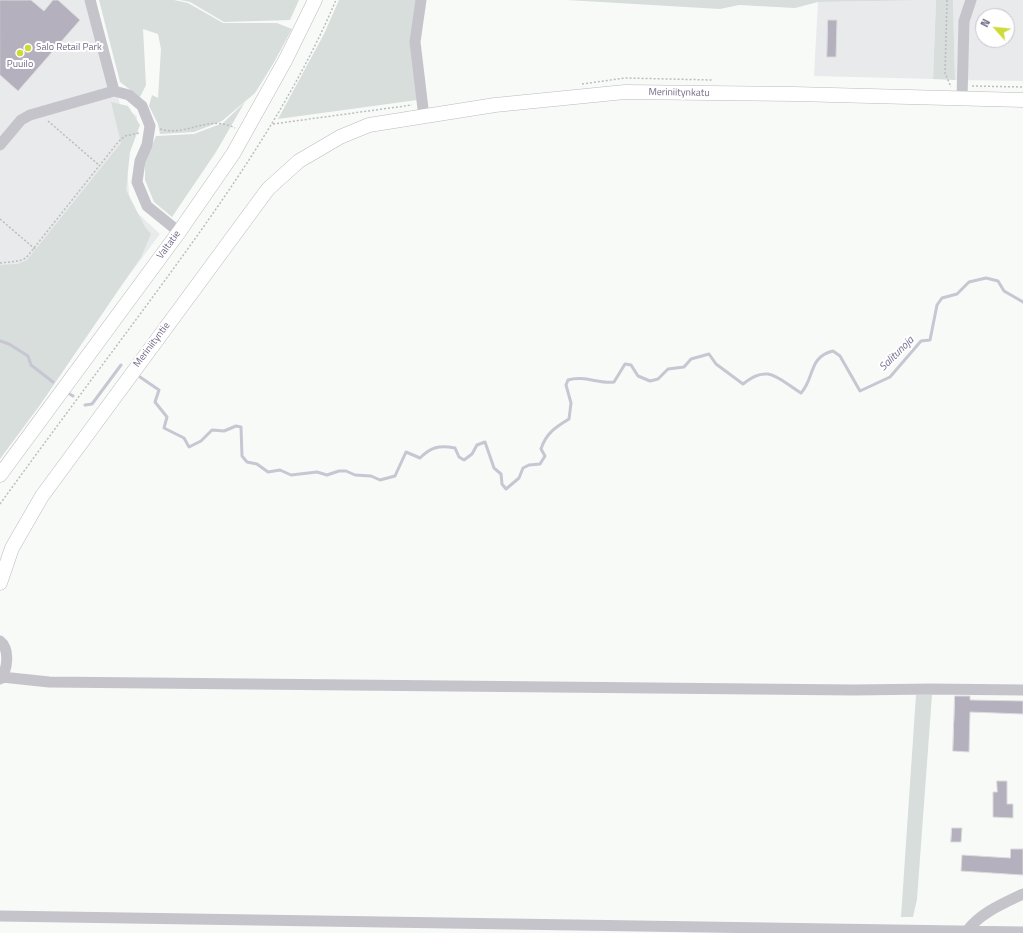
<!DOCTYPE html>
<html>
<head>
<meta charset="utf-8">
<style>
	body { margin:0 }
	#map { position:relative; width:1023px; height:933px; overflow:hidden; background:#f8faf8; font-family:"Titillium Web",sans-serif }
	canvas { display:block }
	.north { position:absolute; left:975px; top:8px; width:40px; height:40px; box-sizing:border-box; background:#fff; border:1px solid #c7c3cf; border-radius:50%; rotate:297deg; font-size:11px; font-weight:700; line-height:16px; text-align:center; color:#736a87 }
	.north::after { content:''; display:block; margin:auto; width:14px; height:18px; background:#cddb36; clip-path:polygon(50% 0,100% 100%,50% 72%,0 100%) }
</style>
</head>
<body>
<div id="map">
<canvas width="1023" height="933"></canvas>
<div class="north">N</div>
</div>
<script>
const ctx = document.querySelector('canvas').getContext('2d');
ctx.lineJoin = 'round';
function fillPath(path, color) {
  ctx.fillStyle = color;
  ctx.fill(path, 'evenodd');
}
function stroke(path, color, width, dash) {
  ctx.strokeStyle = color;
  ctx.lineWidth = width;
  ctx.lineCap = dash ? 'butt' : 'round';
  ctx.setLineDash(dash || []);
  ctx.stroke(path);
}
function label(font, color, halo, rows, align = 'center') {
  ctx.font = font + ' "Titillium Web",sans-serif';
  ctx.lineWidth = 4;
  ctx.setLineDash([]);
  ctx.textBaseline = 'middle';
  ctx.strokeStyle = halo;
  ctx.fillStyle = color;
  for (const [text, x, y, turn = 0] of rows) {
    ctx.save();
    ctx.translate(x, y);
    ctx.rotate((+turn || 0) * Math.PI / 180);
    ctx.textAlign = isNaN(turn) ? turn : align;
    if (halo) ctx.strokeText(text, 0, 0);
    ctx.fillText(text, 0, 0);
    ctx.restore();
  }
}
fillPath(new Path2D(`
	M 0,0 L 96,0 L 120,105 L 137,116 L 136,134 L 126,155 L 130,206 L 160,234 L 0,447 Z
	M 936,0 L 933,79 L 814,76 L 818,2 Z
	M 953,0 L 1023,0 L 1023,81 L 955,80 ZM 983,16 L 1007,16 L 1007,40 L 983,40 Z`), '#e9eaeb');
fillPath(new Path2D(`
	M 99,0 L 174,0 L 188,3 L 223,23 L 277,23 L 292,29 L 273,64 L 255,93 L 222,121 L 194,132 L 160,134 L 158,124 L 149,106 L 152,95 L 158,98 L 161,49 L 158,34 L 143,29 L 146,85 L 140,97 L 120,82 Z
	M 180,0 L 299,0 L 290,20 L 224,22 L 190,2 Z
	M 339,0 L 417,0 L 417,100 L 278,119 L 324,34 Z
	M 567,0 L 953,0 L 955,80 L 933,79 L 936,0 L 818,2 L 795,8 L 739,5 L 720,9 Z
	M 111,102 L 128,106 L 140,125 L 130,152 L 126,190 L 145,227 L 151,234 L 141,257 L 40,405 L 0,459 L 0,265 L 18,264 L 27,260 L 121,143 Z
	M 245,102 L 216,152 L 172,217 L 154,202 L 145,180 L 145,162 L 156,136 L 194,134 L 223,123 Z
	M 916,695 L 932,695 L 917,899 L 913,917 L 901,917 Z`), '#d7dedb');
stroke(new Path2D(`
	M 0,341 L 9,344 L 28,356 L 31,365 L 53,382
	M 140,377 L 159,390 L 155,402 L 167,417 L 164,428 L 184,438 L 189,447 L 201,441 L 212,430 L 224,431 L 236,426 L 241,427 L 242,456 L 247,462 L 257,464 L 268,472 L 280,470 L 291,475 L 317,472 L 327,475 L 339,471 L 346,471 L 355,475 L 371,476 L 380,480 L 395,476 L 406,452 L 420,458 C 431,447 439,445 455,448 L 459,457 L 464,460 L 472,454 L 477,445 L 485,442 L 494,468 L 501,474 L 502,484 L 506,489 L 519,478 L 523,468 L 529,465 L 540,464 L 545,456 L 541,449 C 546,433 556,427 569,419 L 571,403 L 566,385 L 568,380 C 584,375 599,384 614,382 L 625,364 L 631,365 L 638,376 L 650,381 L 658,379 L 668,369 L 684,367 L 691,359 L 709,354 L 716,364 L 743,384 C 768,363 778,379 801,393 C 815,378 808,357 833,351 L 840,356 L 860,391 L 890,377 L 921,341 L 930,340 L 937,305 L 942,298 L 957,294 L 969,282 L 986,278 L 998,281 L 1004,291 L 1023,302
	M 68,393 L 73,396
	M 85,405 L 92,404 L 121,365`), '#c7c6d2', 3);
const building = new Path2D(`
	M 0,0 L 31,0 L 44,11 L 53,0 L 58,0 L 80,20 L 18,91 L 0,75 Z
	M 828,20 L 837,20 L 836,57 L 827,57 Z
	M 955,696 L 970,696 L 970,700 L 1023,701 L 1023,714 L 970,712 L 969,752 L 953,751 Z
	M 997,781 L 1007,781 L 1007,804 L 1013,804 L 1013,818 L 993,817 L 993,792 L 997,792 Z
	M 952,828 L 962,828 L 961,842 L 951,842 Z
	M 1011,849 L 1023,849 L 1023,875 L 961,871 L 962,855 L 1010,858 Z`);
fillPath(building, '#b4b0bd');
stroke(building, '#dadbda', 1);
const major = new Path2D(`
	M 0,475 L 179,232 L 233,154 L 286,59 L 315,0
	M 0,583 L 12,548 L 42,496 L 268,189 L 299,161 L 340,137 L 369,125 L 495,105 L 625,92 L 794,94 L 1023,100`);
stroke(major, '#bcb9c1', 15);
stroke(new Path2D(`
	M 947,0 L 945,73 L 951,87
	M 582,84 L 625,78 L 712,80
	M 972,86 L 1023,87
	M 48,121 L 100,166
	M 273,124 L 412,105
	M 160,129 C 187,137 208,114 235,128
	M 0,219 L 35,249
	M 0,263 L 19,261 L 26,258 L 119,141 L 125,136 L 139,133
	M 0,504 C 50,435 101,367 152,298 C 221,204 290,108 336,0`), '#bdbcc1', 1.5, [2, 2]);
stroke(new Path2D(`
	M 90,0 L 114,91
	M 421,0 L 415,42 L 424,117
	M 962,98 L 964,21 L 971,0
	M 0,145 L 21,120 L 30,115 L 114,91 L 129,95 L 142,106 L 150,126 L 147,145 L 140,161 L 137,182 L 147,206 L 179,232
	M 0,641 C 10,649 8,670 0,679
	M 2,677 L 49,682 L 854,690 L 931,689 L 1023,690
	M 0,916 L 1023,932
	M 967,931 C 980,913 1004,903 1023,894`), '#c6c4cb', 11);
stroke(major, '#fff', 14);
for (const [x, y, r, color] of [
	[28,48,4,"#cddb36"],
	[20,53,4,"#cddb36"]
]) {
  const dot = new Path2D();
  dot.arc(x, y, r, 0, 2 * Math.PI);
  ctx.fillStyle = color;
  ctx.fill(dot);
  stroke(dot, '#fff', 1.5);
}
label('10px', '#736a87', '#fff', [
	["Salo Retail Park",36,48],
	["Puuilo",20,65,"center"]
], 'left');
label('10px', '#736a87', '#fff', [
	["Meriniitynkatu",679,93,1],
	["Valtatie",169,245,-54],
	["Meriniityntie",152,345,-53]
]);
label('italic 11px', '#747090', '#fff', [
	["Salitunoja",897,354,-45]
]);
</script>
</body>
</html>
